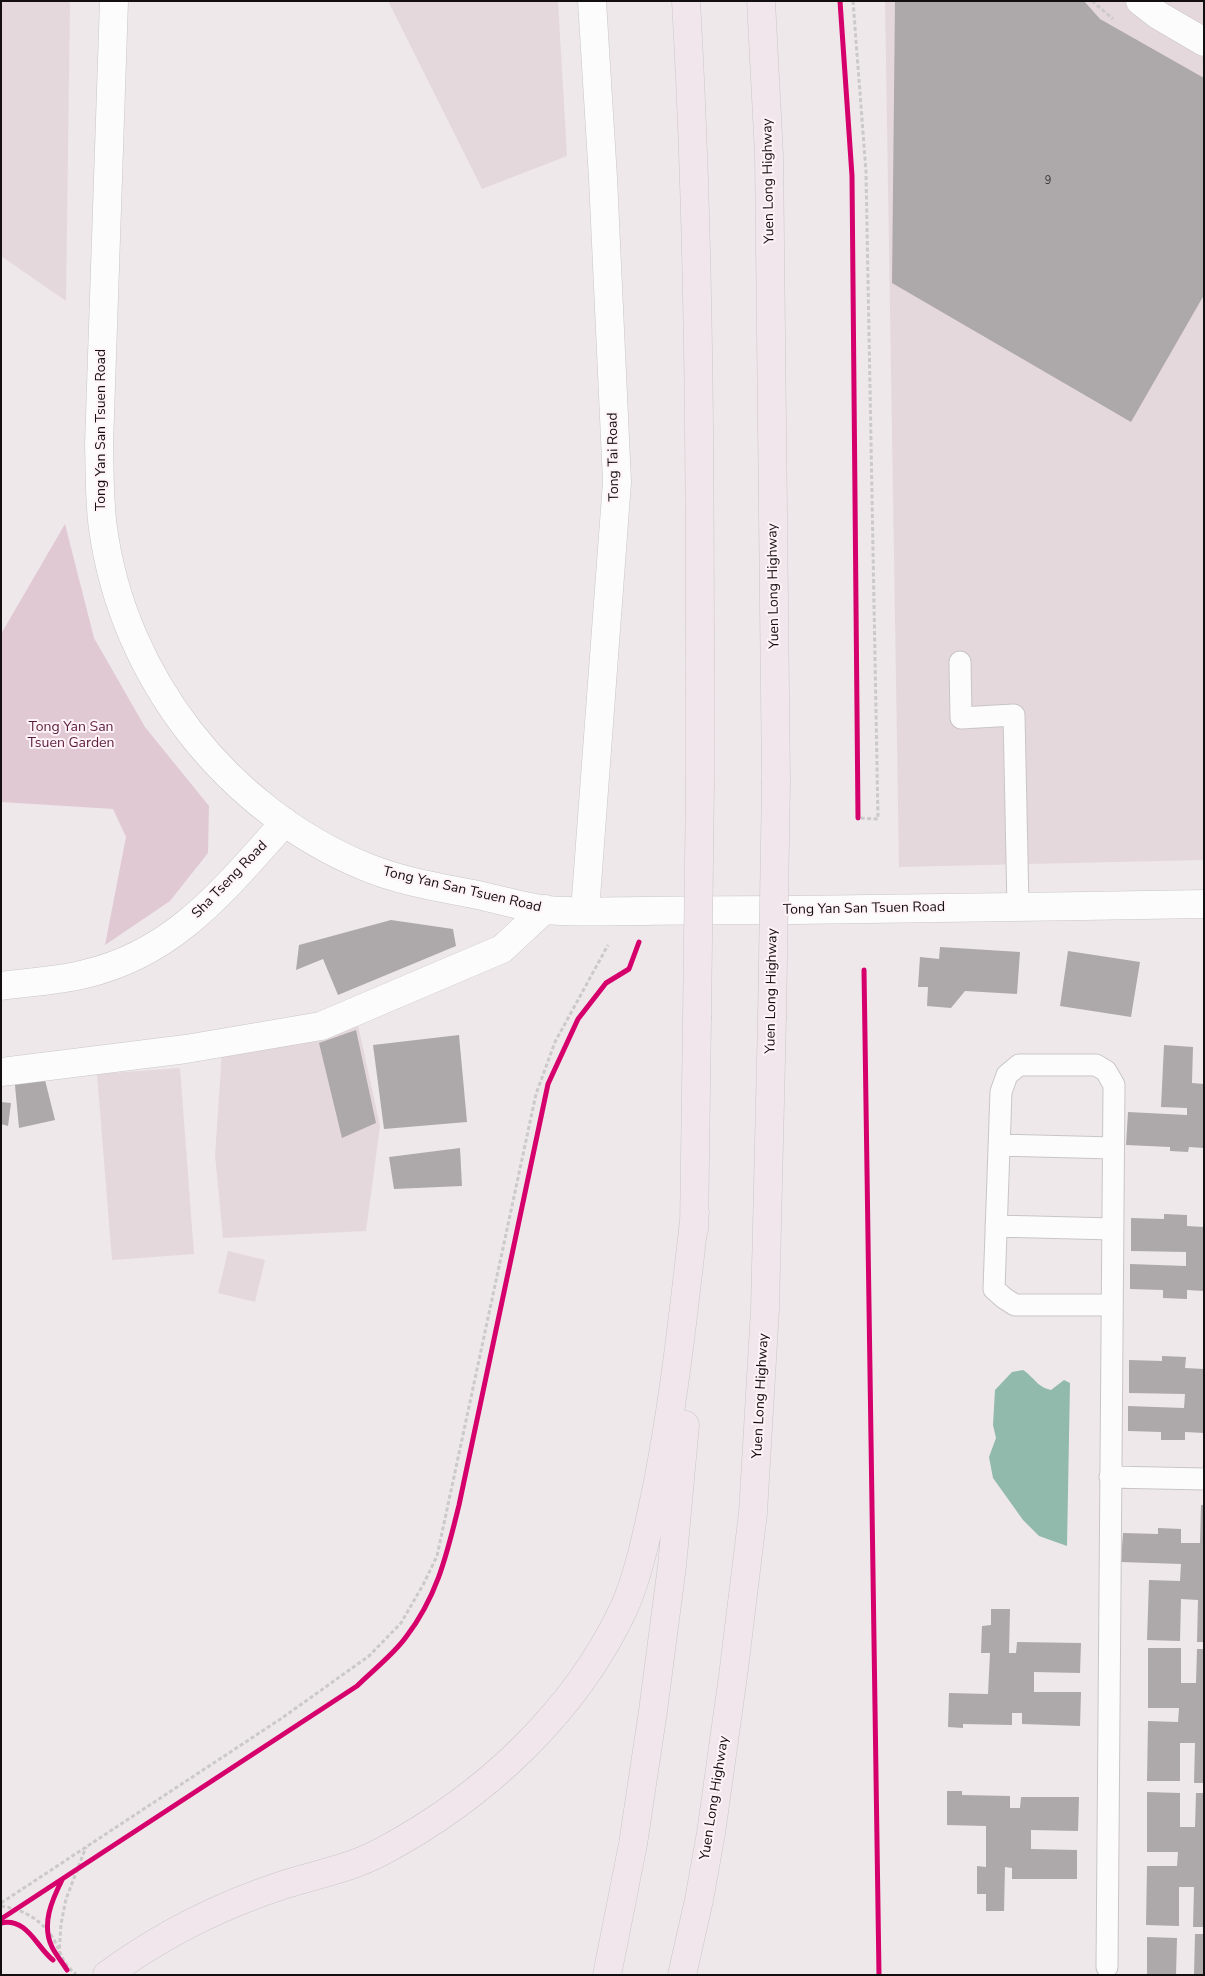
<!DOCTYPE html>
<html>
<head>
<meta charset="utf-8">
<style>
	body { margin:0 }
	#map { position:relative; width:1205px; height:1976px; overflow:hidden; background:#eee8eb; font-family:"Nunito Sans",sans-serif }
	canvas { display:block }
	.frame { position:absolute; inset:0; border:2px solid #130f10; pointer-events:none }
</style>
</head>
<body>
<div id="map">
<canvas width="1205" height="1976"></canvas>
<div class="frame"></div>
</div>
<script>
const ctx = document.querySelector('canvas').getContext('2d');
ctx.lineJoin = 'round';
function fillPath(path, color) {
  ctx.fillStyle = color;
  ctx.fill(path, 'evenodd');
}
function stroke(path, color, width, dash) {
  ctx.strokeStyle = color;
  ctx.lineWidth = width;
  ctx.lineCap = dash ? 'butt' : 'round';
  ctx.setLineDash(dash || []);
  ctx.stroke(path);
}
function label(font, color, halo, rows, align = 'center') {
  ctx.font = font + ' "Nunito Sans",sans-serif';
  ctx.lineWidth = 4;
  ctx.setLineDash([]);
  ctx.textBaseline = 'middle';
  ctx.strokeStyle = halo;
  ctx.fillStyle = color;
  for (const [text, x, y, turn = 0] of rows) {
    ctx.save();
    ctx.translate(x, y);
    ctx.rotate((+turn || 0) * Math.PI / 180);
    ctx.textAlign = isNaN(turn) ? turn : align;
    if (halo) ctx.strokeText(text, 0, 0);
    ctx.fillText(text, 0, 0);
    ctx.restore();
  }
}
fillPath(new Path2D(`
	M 1,1 L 70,1 L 66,301 L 1,256 Z
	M 388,1 L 558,1 L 567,156 L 482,189 Z
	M 885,1 L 1204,1 L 1204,860 L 899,867 Z
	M 357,1020 L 380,1126 L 366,1231 L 223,1238 L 215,1155 L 222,1052 Z
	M 180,1068 L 194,1254 L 112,1260 L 97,1074 Z
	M 228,1251 L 265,1260 L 255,1302 L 218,1293 Z`), '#e5d8dd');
fillPath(new Path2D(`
	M 65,524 L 94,638 L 145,727 L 209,806 L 208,853 L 170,901 L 105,945 L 126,837 L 113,809 L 1,802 L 1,634 Z`), '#e0c9d3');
fillPath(new Path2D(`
	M 1023,1370 C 1034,1377 1037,1387 1051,1390 L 1064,1380 L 1070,1383 L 1067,1546 L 1039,1536 L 1023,1520 L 993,1478 L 989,1457 L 996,1438 L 993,1425 L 995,1390 L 1012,1372 Z`), '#91baad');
fillPath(new Path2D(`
	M 895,1 L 1084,1 L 1100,19 L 1204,78 L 1204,295 L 1131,422 L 892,283 Z
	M 391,920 L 453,929 L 456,946 L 338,995 L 323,959 L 296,970 L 299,945 Z
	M 940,947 L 1020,952 L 1017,994 L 965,991 L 951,1008 L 927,1006 L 928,987 L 918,987 L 920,957 L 939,959 Z
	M 1068,951 L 1140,962 L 1131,1017 L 1060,1006 Z
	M 356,1030 L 376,1123 L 342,1138 L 319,1043 Z
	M 459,1035 L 467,1122 L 384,1129 L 373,1045 Z
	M 1164,1045 L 1193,1047 L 1192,1083 L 1204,1084 L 1204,1148 L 1189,1147 L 1188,1152 L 1170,1151 L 1170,1147 L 1126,1145 L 1128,1112 L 1187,1115 L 1187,1108 L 1161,1107 Z
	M 43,1072 L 55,1120 L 19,1128 L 14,1075 Z
	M 1,1102 L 11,1103 L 8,1126 L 1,1124 Z
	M 460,1148 L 462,1186 L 394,1189 L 389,1157 Z
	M 1164,1214 L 1187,1215 L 1187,1226 L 1204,1227 L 1204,1291 L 1187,1290 L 1187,1299 L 1163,1298 L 1163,1290 L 1130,1289 L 1130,1264 L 1186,1266 L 1186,1252 L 1131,1251 L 1131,1218 L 1164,1219 Z
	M 1162,1356 L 1186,1357 L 1185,1368 L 1204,1369 L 1204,1433 L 1185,1432 L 1185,1440 L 1161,1440 L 1161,1432 L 1128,1431 L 1128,1406 L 1184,1408 L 1185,1394 L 1129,1393 L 1129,1360 L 1162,1361 Z
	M 1201,1505 L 1204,1505 L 1204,1642 L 1197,1642 L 1198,1600 L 1181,1599 L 1180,1641 L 1147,1640 L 1149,1580 L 1180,1581 L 1181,1564 L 1121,1562 L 1123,1533 L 1158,1534 L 1158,1528 L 1181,1529 L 1181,1543 L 1200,1543 Z
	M 991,1609 L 1010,1609 L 1009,1653 L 1016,1653 L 1017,1642 L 1081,1643 L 1080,1673 L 1034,1672 L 1034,1692 L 1081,1692 L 1080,1726 L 1022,1724 L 1022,1713 L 1012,1713 L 1012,1725 L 963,1724 L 963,1728 L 948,1727 L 949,1693 L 988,1694 L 990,1653 L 981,1653 L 982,1626 L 991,1625 Z
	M 1148,1648 L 1181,1648 L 1181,1683 L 1196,1683 L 1197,1649 L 1204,1649 L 1204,1783 L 1194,1783 L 1195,1743 L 1180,1743 L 1180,1781 L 1147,1781 L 1148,1721 L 1178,1722 L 1179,1708 L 1148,1708 Z
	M 947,1791 L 962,1791 L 962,1795 L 1010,1796 L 1010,1808 L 1020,1808 L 1021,1797 L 1079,1797 L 1078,1831 L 1031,1830 L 1031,1849 L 1077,1850 L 1077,1879 L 1012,1879 L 1012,1868 L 1005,1867 L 1004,1911 L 986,1911 L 986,1894 L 977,1894 L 977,1866 L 986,1867 L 986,1826 L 947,1825 Z
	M 1147,1792 L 1180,1793 L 1180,1827 L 1195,1827 L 1196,1793 L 1204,1793 L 1204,1927 L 1193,1927 L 1194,1887 L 1179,1887 L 1179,1926 L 1146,1925 L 1147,1866 L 1177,1866 L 1178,1852 L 1147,1852 Z
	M 1195,1934 L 1204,1934 L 1204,1975 L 1194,1975 Z
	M 1147,1937 L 1177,1938 L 1176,1975 L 1147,1975 Z`), '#ada8aa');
const lane = new Path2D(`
	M 960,662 L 961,718 L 1014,715 L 1018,907
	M 999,1145 L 1113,1148
	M 996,1226 L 1113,1229
	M 1110,1477 L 1204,1479
	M 1107,1967 L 1114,1085 L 1106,1071 L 1096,1065 L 1019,1065 L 1007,1075 L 1001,1092 L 994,1289 L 1004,1298 L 1015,1305 L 1112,1305`);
const street = new Path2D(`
	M 114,1 L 99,445 C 100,472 99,500 103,528 C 123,677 227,810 366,867 C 400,881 437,887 473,894 C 497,899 523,907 547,910 C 580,913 612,911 644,911 C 695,910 745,910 796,910 C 932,909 1068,906 1204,904
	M 1140,1 L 1158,15 L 1204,42
	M 585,911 L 617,482 L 603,178 L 592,1
	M 1,986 C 29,982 58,981 85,974 C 176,953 225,888 285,822
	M 1,1072 L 186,1049 L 321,1026 L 502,949 L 545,909`);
const highway = new Path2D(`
	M 686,1 C 701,262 700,522 700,783
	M 761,1 L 769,155 L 776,782
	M 694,1229 L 697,1019
	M 107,1975 C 161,1935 221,1905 286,1884 C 318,1874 351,1868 381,1852 C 483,1798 575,1713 624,1608 C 638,1577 647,1534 654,1501 C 674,1405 684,1308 695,1212
	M 607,1975 L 633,1844 L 653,1711 L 672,1566 L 685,1425
	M 682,1975 L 699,1900 L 711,1833 L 733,1676 L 753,1513 L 765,1309 L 772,1018`);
stroke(lane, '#c9c5c7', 23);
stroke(street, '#c9c5c7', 29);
stroke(highway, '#c9c7c8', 29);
stroke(new Path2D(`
	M 853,1 L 866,172 L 878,819 L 858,818
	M 1092,1 L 1113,19
	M 1,1903 L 282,1718 L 369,1656 L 401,1623 L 423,1585 L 437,1556 L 536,1094 L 555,1042 L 608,945
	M 1,1906 C 22,1909 41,1919 53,1938 C 62,1953 60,1962 76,1974
	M 59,1955 L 61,1924 L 66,1899 L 86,1847`), '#cbc9ca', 3, [4, 2.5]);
stroke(lane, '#fcfcfc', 21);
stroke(street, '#fcfcfc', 28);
stroke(highway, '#f1e6eb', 28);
const highwayBridge = new Path2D(`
	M 772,1018 L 776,782
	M 697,1019 L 700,783`);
stroke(highwayBridge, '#c9c7c8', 29, []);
stroke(highwayBridge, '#f1e6eb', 28);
stroke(new Path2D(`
	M 840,1 L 852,176 L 858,818
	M 864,970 L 879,1975
	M 62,1880 C 52,1900 41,1924 52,1947 C 56,1955 62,1962 67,1970
	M 1,1919 L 357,1686 C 373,1670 393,1655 406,1637 C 438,1595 447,1553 459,1505 L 548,1084 L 578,1019 L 606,983 L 629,969 L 639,942
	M 1,1923 C 27,1917 37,1948 53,1960`), '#d6006c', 5);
label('11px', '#3a3536', null, [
	["9",1048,181]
]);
label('14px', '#130f10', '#fff3f7', [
	["Yuen Long Highway",769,181,-91],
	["Tong Yan San Tsuen Road",102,430,-90],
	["Tong Tai Road",614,457,-91],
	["Yuen Long Highway",774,586,-91],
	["Sha Tseng Road",230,880,-46],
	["Tong Yan San Tsuen Road",462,890,13],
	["Tong Yan San Tsuen Road",864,909,-1],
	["Yuen Long Highway",772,991,-89],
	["Yuen Long Highway",761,1396,-87],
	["Yuen Long Highway",715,1798,-81]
]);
label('14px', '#5b1c3c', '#fff3f7', [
	["Tong Yan San",71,728],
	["Tsuen Garden",71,744]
]);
</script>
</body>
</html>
